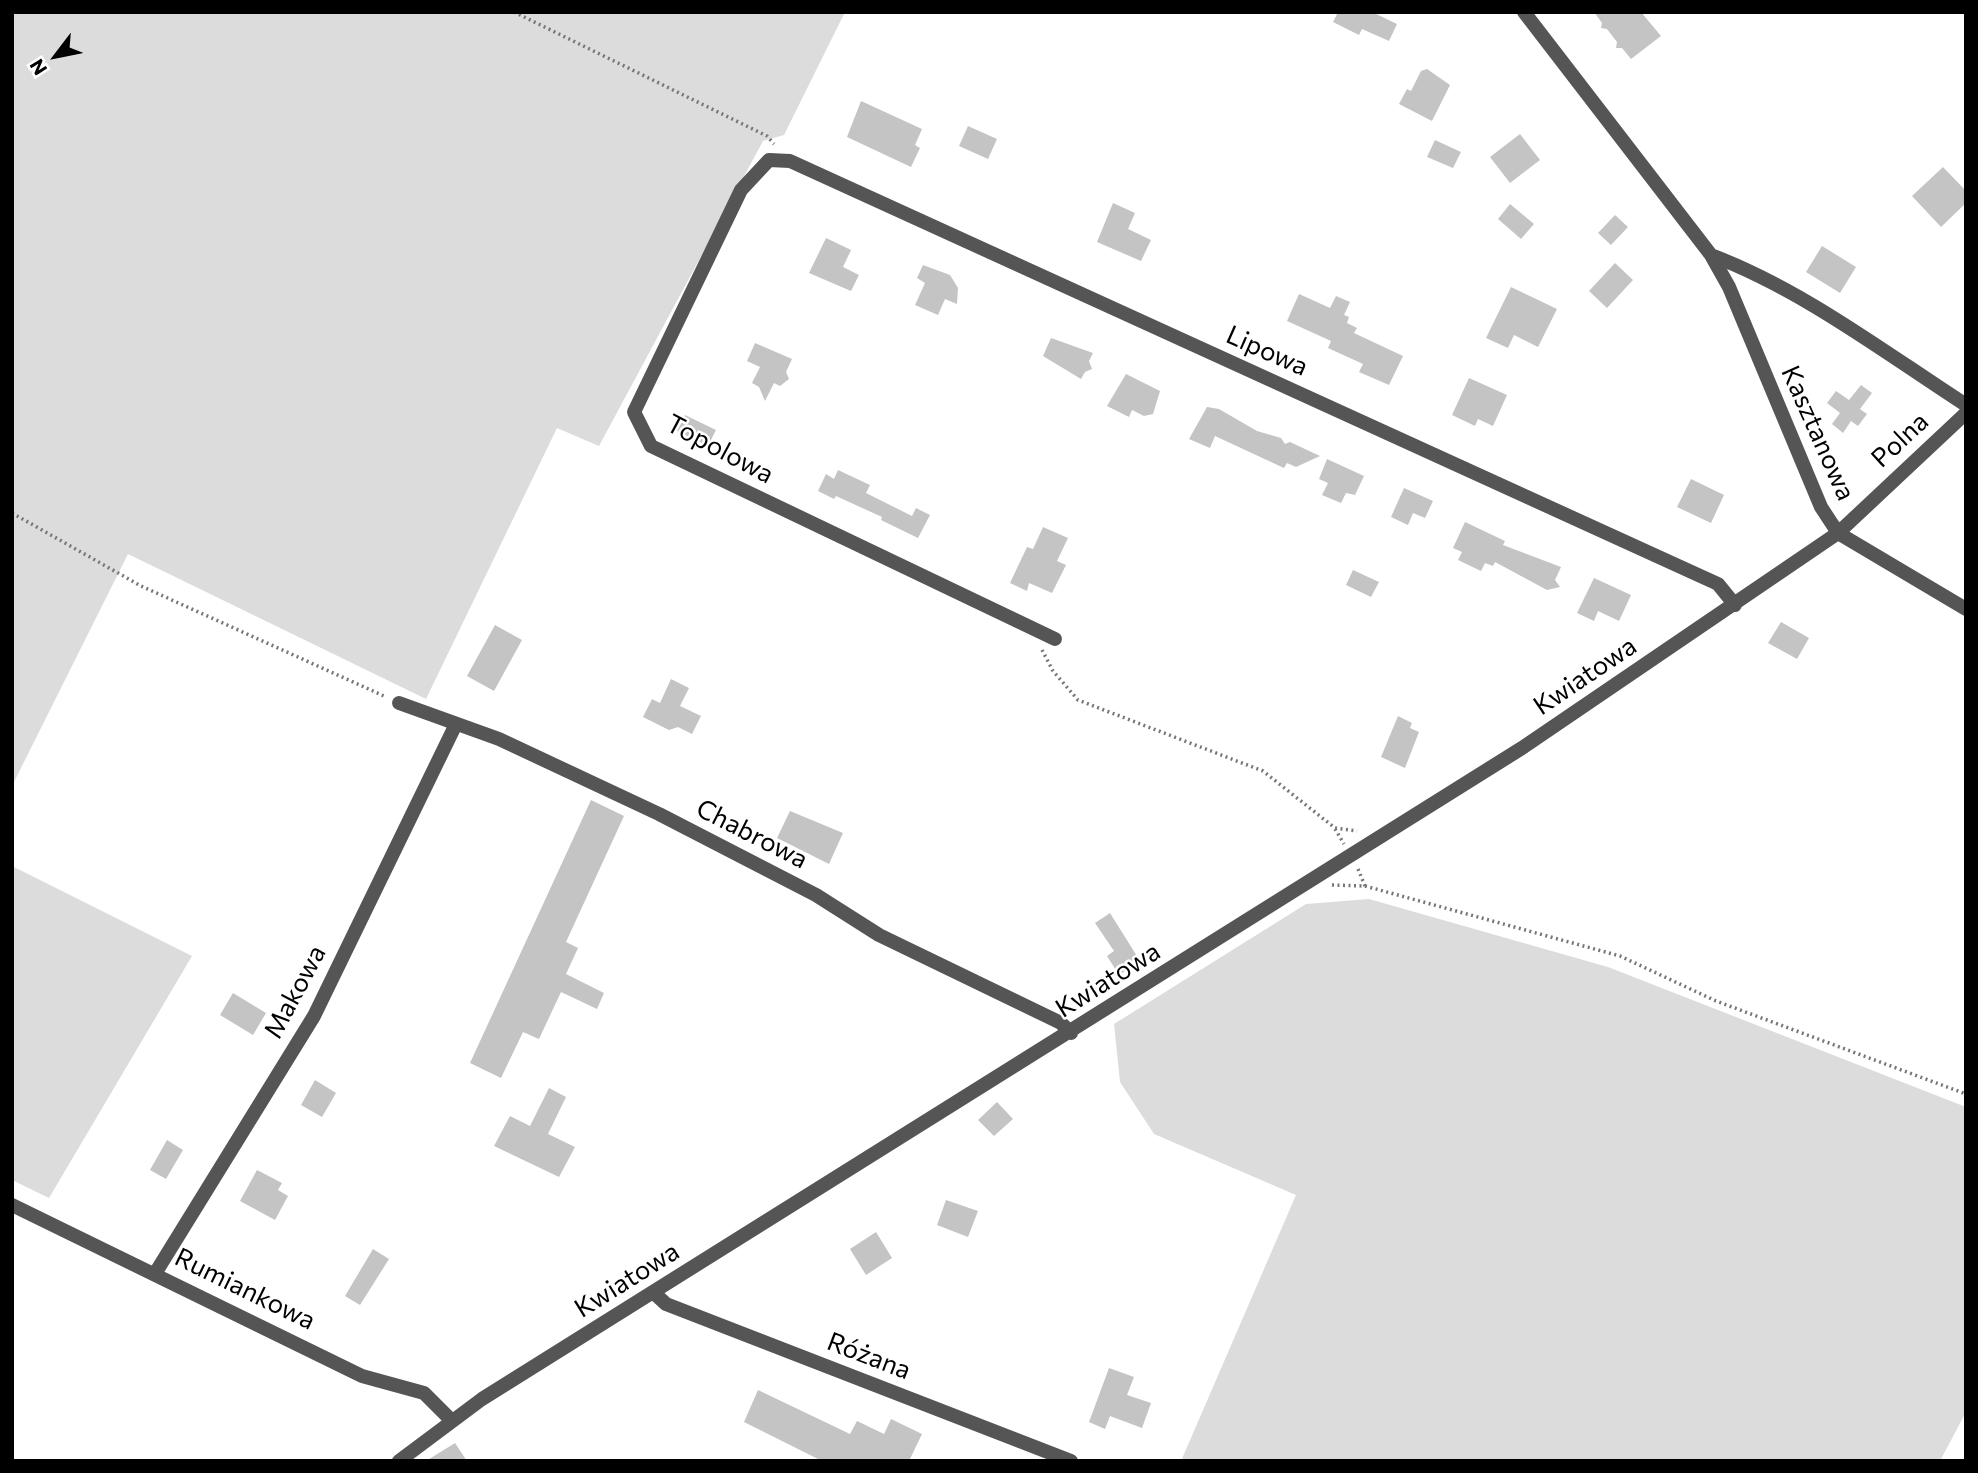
<!DOCTYPE html>
<html>
<head>
<meta charset="utf-8">
<style>
	body { margin:0 }
	#map { position:relative; width:1978px; height:1473px; overflow:hidden; background:#fff; font-family:Commissioner,sans-serif }
	canvas { display:block }
	.frame { position:absolute; inset:0; border:14px solid #000; pointer-events:none }
	.north { position:absolute; left:21px; top:21px; width:70px; height:70px; -webkit-text-stroke:5px #fff; paint-order:stroke; rotate:238deg; font-size:19px; font-weight:700; line-height:28px; text-align:center; color:#000 }
	.north::after { content:''; display:block; margin:auto; width:24px; height:32px; background:#000; clip-path:polygon(50% 0,100% 100%,50% 72%,0 100%) }
</style>
</head>
<body>
<div id="map">
<canvas width="1978" height="1473"></canvas>
<div class="frame"></div>
<div class="north">N</div>
</div>
<script>
const ctx = document.querySelector('canvas').getContext('2d');
ctx.lineJoin = 'round';
function fillPath(path, color) {
  ctx.fillStyle = color;
  ctx.fill(path, 'evenodd');
}
function stroke(path, color, width, dash) {
  ctx.strokeStyle = color;
  ctx.lineWidth = width;
  ctx.lineCap = dash ? 'butt' : 'round';
  ctx.setLineDash(dash || []);
  ctx.stroke(path);
}
function label(font, color, halo, rows, align = 'center') {
  ctx.font = font + ' Commissioner,sans-serif';
  ctx.lineWidth = 5;
  ctx.setLineDash([]);
  ctx.textBaseline = 'middle';
  ctx.strokeStyle = halo;
  ctx.fillStyle = color;
  for (const [text, x, y, turn = 0] of rows) {
    ctx.save();
    ctx.translate(x, y);
    ctx.rotate((+turn || 0) * Math.PI / 180);
    ctx.textAlign = isNaN(turn) ? turn : align;
    if (halo) ctx.strokeText(text, 0, 0);
    ctx.fillText(text, 0, 0);
    ctx.restore();
  }
}
fillPath(new Path2D(`
	M 12,12 L 845,12 L 784,135 L 763,141 L 599,446 L 557,428 L 426,699 L 128,554 L 12,786 Z
	M 12,866 L 192,956 L 49,1198 L 12,1180 Z
	M 1369,899 L 1608,967 L 1966,1107 L 1966,1412 L 1940,1461 L 1181,1461 L 1296,1195 L 1154,1134 L 1120,1082 L 1114,1024 L 1306,904 Z`), '#dcdcdc');
fillPath(new Path2D(`
	M 1338,12 L 1372,12 L 1397,24 L 1389,41 L 1362,29 L 1359,35 L 1333,22 Z
	M 1594,12 L 1641,12 L 1661,36 L 1631,59 L 1622,48 L 1616,48 L 1617,42 L 1607,29 L 1601,28 L 1602,23 Z
	M 1427,69 L 1450,85 L 1432,121 L 1399,104 L 1407,89 L 1411,91 L 1421,71 Z
	M 861,101 L 922,129 L 915,145 L 920,148 L 911,167 L 847,137 Z
	M 968,126 L 997,139 L 988,159 L 959,146 Z
	M 1520,134 L 1540,160 L 1510,183 L 1490,157 Z
	M 1435,140 L 1461,152 L 1453,168 L 1427,157 Z
	M 1943,167 L 1966,191 L 1966,203 L 1941,227 L 1912,196 Z
	M 1113,203 L 1135,213 L 1128,229 L 1151,240 L 1141,261 L 1097,242 Z
	M 1510,204 L 1534,224 L 1521,239 L 1498,219 Z
	M 1615,215 L 1628,227 L 1611,245 L 1598,233 Z
	M 826,238 L 851,250 L 843,267 L 859,275 L 851,291 L 809,273 Z
	M 1822,246 L 1856,267 L 1840,293 L 1806,272 Z
	M 1615,263 L 1633,280 L 1607,308 L 1589,291 Z
	M 923,265 L 950,275 L 958,288 L 957,304 L 945,299 L 938,315 L 915,305 L 925,283 L 917,278 Z
	M 1511,287 L 1557,309 L 1538,347 L 1514,335 L 1508,348 L 1486,338 Z
	M 1299,294 L 1330,308 L 1336,296 L 1350,302 L 1344,315 L 1349,317 L 1347,323 L 1357,328 L 1354,333 L 1403,356 L 1389,385 L 1359,372 L 1363,364 L 1328,348 L 1331,341 L 1287,321 Z
	M 1051,338 L 1093,353 L 1089,361 L 1092,369 L 1085,372 L 1081,379 L 1043,356 Z
	M 755,343 L 792,359 L 786,372 L 789,379 L 780,386 L 774,383 L 765,401 L 759,387 L 752,383 L 760,367 L 747,361 Z
	M 1126,374 L 1160,391 L 1153,414 L 1144,416 L 1132,410 L 1129,417 L 1107,406 Z
	M 1469,378 L 1507,395 L 1493,426 L 1478,419 L 1475,426 L 1452,415 Z
	M 1861,385 L 1872,393 L 1860,409 L 1867,414 L 1858,426 L 1851,421 L 1843,433 L 1832,424 L 1840,413 L 1827,403 L 1836,391 L 1849,400 Z
	M 1207,407 L 1219,409 L 1257,431 L 1281,438 L 1285,444 L 1290,442 L 1320,456 L 1296,467 L 1287,463 L 1284,468 L 1215,436 L 1210,448 L 1189,439 Z
	M 685,415 L 716,430 L 708,446 L 677,431 Z
	M 1327,459 L 1364,476 L 1355,495 L 1346,493 L 1341,503 L 1322,495 L 1328,483 L 1319,479 Z
	M 838,470 L 870,485 L 866,493 L 912,516 L 916,508 L 930,515 L 918,538 L 881,520 L 882,517 L 836,496 L 834,499 L 818,491 L 826,474 L 834,479 Z
	M 1691,479 L 1724,495 L 1711,523 L 1677,507 Z
	M 1404,488 L 1433,501 L 1425,518 L 1413,513 L 1408,525 L 1391,517 Z
	M 1465,522 L 1505,541 L 1503,545 L 1561,567 L 1555,580 L 1560,587 L 1547,590 L 1495,562 L 1493,566 L 1485,563 L 1481,571 L 1458,560 L 1462,552 L 1453,548 Z
	M 1043,527 L 1068,538 L 1057,561 L 1066,565 L 1052,593 L 1029,583 L 1027,591 L 1010,583 L 1027,547 L 1033,549 Z
	M 1353,570 L 1379,582 L 1371,597 L 1346,585 Z
	M 1594,578 L 1631,595 L 1619,621 L 1598,611 L 1594,621 L 1577,613 Z
	M 1781,622 L 1809,638 L 1797,659 L 1768,643 Z
	M 495,625 L 522,640 L 494,691 L 467,676 Z
	M 671,679 L 689,688 L 680,706 L 701,716 L 692,734 L 678,727 L 669,730 L 643,717 L 652,699 L 660,703 Z
	M 1398,716 L 1412,723 L 1410,728 L 1419,732 L 1405,768 L 1381,757 Z
	M 591,800 L 624,816 L 566,942 L 578,948 L 566,974 L 604,993 L 597,1009 L 561,992 L 539,1039 L 523,1032 L 501,1078 L 470,1063 Z
	M 790,811 L 843,833 L 829,864 L 777,838 Z
	M 1110,913 L 1140,961 L 1119,975 L 1107,956 L 1114,951 L 1095,923 Z
	M 233,993 L 266,1013 L 253,1035 L 220,1015 Z
	M 315,1080 L 336,1093 L 322,1117 L 301,1105 Z
	M 549,1088 L 566,1097 L 548,1134 L 575,1147 L 559,1177 L 494,1146 L 510,1116 L 530,1126 Z
	M 997,1102 L 1013,1119 L 994,1136 L 978,1120 Z
	M 167,1140 L 183,1150 L 166,1179 L 150,1170 Z
	M 257,1170 L 282,1183 L 278,1190 L 288,1196 L 275,1220 L 240,1201 Z
	M 946,1200 L 978,1211 L 968,1237 L 937,1225 Z
	M 876,1232 L 892,1258 L 866,1275 L 850,1249 Z
	M 373,1249 L 389,1259 L 360,1305 L 345,1296 Z
	M 1109,1368 L 1134,1377 L 1127,1395 L 1151,1403 L 1142,1428 L 1110,1416 L 1105,1429 L 1089,1422 Z
	M 758,1390 L 850,1434 L 857,1421 L 884,1434 L 891,1419 L 922,1434 L 909,1461 L 822,1461 L 744,1422 Z
	M 455,1443 L 467,1461 L 426,1461 Z`), '#c4c4c4');
stroke(new Path2D(`
	M 514,12 L 767,136 L 774,144
	M 12,513 L 141,586 L 384,696
	M 1042,650 L 1053,671 L 1078,700 L 1263,771 L 1335,828 L 1357,831
	M 1335,829 L 1344,844
	M 1358,869 L 1365,886
	M 1332,885 L 1365,886 L 1620,956 L 1716,1001 L 1966,1094`), '#777', 3.5, [2, 3.5]);
stroke(new Path2D(`
	M 1524,12 L 1711,255 L 1729,287 L 1821,507 L 1838,533 L 1966,609
	M 1711,255 C 1803,290 1884,352 1966,405
	M 1055,639 L 651,446 L 634,412 L 741,190 L 769,160 L 790,161 L 1718,584 L 1735,605
	M 399,703 L 499,739 L 659,814 L 816,895 L 879,935 L 1061,1023 L 1071,1033
	M 12,1205 L 362,1376 L 424,1393 L 451,1420
	M 156,1272 L 314,1016 L 456,724
	M 653,1292 L 666,1304 L 1071,1461
	M 399,1461 L 482,1399 L 1522,748 L 1838,533 L 1966,413`), '#555', 14);
label('26px', '#000', '#fff', [
	["Lipowa",1267,351,24],
	["Kasztanowa",1818,433,66],
	["Polna",1900,440,-43],
	["Topolowa",720,449,28],
	["Kwiatowa",1585,676,-34],
	["Chabrowa",752,834,27],
	["Kwiatowa",1108,980,-32],
	["Makowa",295,992,-62],
	["Kwiatowa",627,1280,-32],
	["Rumiankowa",245,1289,26],
	["Różana",869,1356,21]
]);
</script>
</body>
</html>
